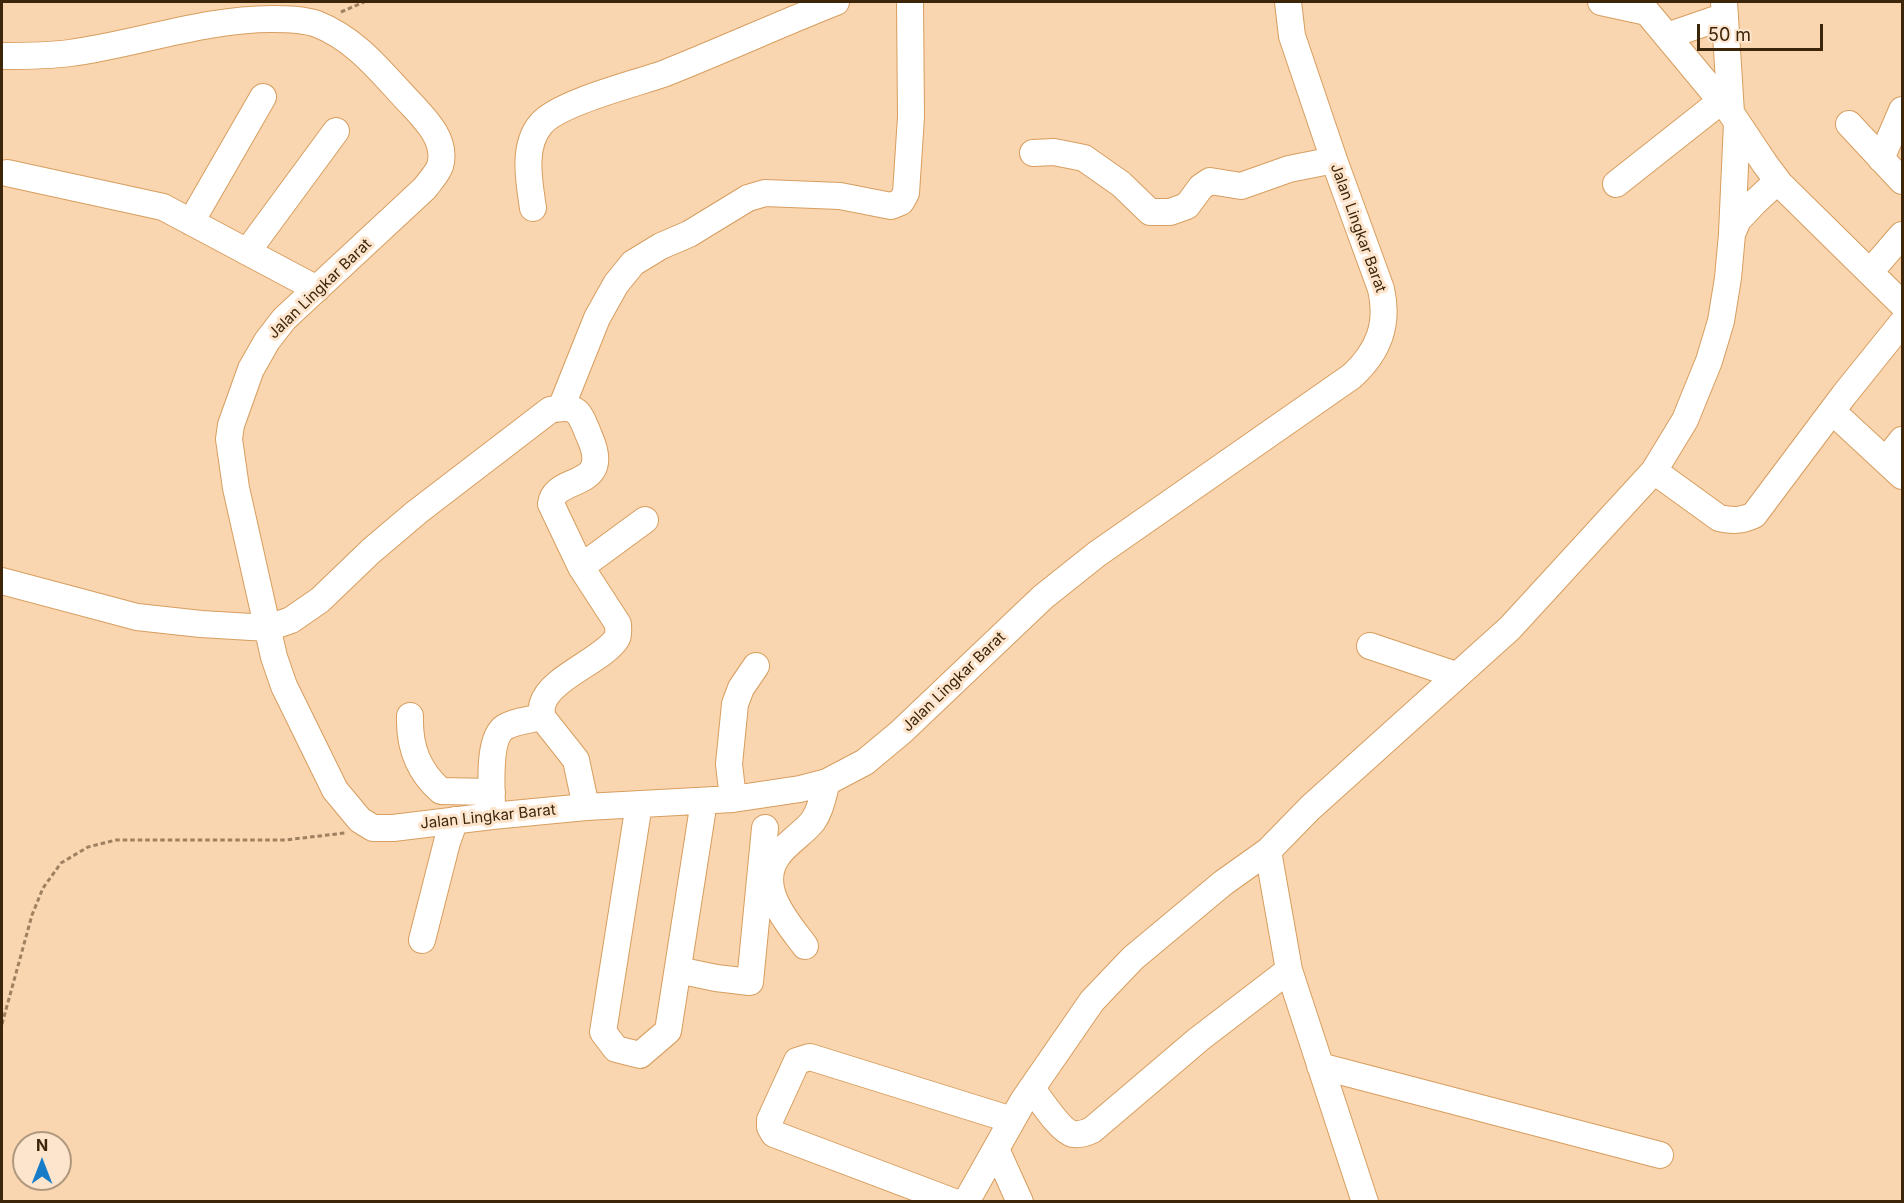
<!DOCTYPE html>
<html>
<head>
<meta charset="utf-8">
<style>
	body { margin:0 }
	#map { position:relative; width:1904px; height:1203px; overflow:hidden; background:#f9d5b0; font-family:Inter,sans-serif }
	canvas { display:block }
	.frame { position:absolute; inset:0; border:3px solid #3c2509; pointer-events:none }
	.north { position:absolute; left:12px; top:1131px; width:60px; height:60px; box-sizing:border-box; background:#fde4cc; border:2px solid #b0987e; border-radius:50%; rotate:0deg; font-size:16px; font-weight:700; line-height:24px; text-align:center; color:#3c2509 }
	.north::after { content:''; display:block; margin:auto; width:21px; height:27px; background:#177cc7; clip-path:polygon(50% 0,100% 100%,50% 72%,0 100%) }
	.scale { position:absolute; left:1697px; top:24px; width:126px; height:27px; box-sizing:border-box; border:3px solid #3c2509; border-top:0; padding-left:8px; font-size:18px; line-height:21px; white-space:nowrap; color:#3c2509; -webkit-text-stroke:4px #fde4cc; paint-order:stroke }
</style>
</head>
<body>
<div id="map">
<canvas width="1904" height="1203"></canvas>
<div class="frame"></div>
<div class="north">N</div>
<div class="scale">50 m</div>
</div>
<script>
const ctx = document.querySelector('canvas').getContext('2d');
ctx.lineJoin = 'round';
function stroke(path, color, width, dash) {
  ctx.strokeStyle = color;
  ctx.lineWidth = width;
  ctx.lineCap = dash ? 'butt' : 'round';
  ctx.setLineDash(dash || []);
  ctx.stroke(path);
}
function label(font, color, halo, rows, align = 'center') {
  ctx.font = font + ' Inter,sans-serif';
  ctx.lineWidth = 6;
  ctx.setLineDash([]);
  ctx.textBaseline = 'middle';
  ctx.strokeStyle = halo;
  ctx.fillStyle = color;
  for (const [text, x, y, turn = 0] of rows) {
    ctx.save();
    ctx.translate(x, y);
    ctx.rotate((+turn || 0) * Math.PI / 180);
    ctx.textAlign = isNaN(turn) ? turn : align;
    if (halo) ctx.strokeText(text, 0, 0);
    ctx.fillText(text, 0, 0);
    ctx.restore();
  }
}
const minor = new Path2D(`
	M 1601,2 L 1647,12 L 1731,113 L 1765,164 L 1780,184 L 1902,304
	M 1724,2 L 1731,113
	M 1667,36 L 1725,16
	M 2,56 C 24,56 48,56 70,53 C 137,44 203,19 272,19 C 286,19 303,19 317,24 C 358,40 384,76 413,106 C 428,122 447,142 440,166 C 437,174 430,181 425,188 L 284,319 L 267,341 L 251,369 L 231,425 L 229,439 L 236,488 L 274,657 L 284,686 L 335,790 L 360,820 L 373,828 L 393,828 L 492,816 L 586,807 L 733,799 L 800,789 L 827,782 L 865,762 L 901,732 L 1043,597 L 1097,554 L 1352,376 C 1379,351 1389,324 1381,289 L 1334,160 L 1292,36 L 1288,2
	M 1849,124 L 1902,181
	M 1033,153 L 1054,152 L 1084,158 L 1121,184 L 1150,212 L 1170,212 L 1187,206 L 1201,187 L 1210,181 L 1241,186 L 1289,169 L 1334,160
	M 1881,159 L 1902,110
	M 7,173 L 163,207 L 317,289
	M 1616,184 L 1721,101
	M 533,208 C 529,181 522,146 541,124 C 558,103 634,84 663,74 C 721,51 778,25 836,2
	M 191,222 L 263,97
	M 1732,233 L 1737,123
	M 247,252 L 336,131
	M 1870,272 L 1902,235
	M 561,408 L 597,318 L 616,284 L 633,263 L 661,246 L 689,234 L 748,198 L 765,193 L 840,196 L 891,206 L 901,202 L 906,193 L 911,117 L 910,2
	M 1833,412 L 1902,476
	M 1886,460 L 1902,440
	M 1654,471 L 1719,518 C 1733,521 1741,521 1754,515 L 1844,395 L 1902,323
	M 581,567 L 645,520
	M 2,581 L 137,617 L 201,624 L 268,628 L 291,620 L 320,600 L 371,551 L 417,512 L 550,410 C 560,408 574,405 580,416 C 584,422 587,431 590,438 C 613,491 554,474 551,504 L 581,567 L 618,624 C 618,628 619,634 617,638 C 605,659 550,678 543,703 C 541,707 542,713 542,717 L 576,760 L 586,807
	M 1370,646 L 1456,675
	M 410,716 C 409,747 418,771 441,791 L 492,792
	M 733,799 L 729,764 L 735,704 L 741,688 L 756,666
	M 639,804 L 603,1032 L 616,1049 L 640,1055 L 668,1031 L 704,801
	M 492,809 C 492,790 487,738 505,727 C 515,721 530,720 542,717
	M 1268,851 L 1289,970 L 1365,1202
	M 422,940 L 447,842 L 455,820
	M 805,946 C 787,922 756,888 777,857 C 786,843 803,834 813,821 C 821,810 823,795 827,782
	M 678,970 L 716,978 L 750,982 L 765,828
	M 1320,1066 L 1660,1155
	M 1032,1089 C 1041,1100 1060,1131 1073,1134 C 1080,1135 1086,1133 1092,1130 L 1199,1039 L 1289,970
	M 996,1149 L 1020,1202
	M 954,1202 L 774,1134 L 770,1127 L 770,1120 L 797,1061 L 810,1057 L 1012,1120
	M 966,1202 L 1023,1101 L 1092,1001 L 1133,958 L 1223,883 L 1268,851 L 1310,808 L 1510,628 L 1654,471 L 1685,420 L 1709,361 L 1721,321 L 1728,278 L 1732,234 L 1738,220 L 1754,203 L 1770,188 L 1780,184`);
stroke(minor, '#d79e5f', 28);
stroke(new Path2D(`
	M 341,12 L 364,2
	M 2,1024 L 32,915 L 43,888 L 61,863 L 88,847 L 116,840 L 285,840 L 345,833`), '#9f8160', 3, [4.5, 3]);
stroke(minor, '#fff', 26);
label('15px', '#3c2509', '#fde4cc', [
	["Jalan Lingkar Barat",1358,228,70],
	["Jalan Lingkar Barat",320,289,-44],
	["Jalan Lingkar Barat",954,682,-44],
	["Jalan Lingkar Barat",488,817,-6]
]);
</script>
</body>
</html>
